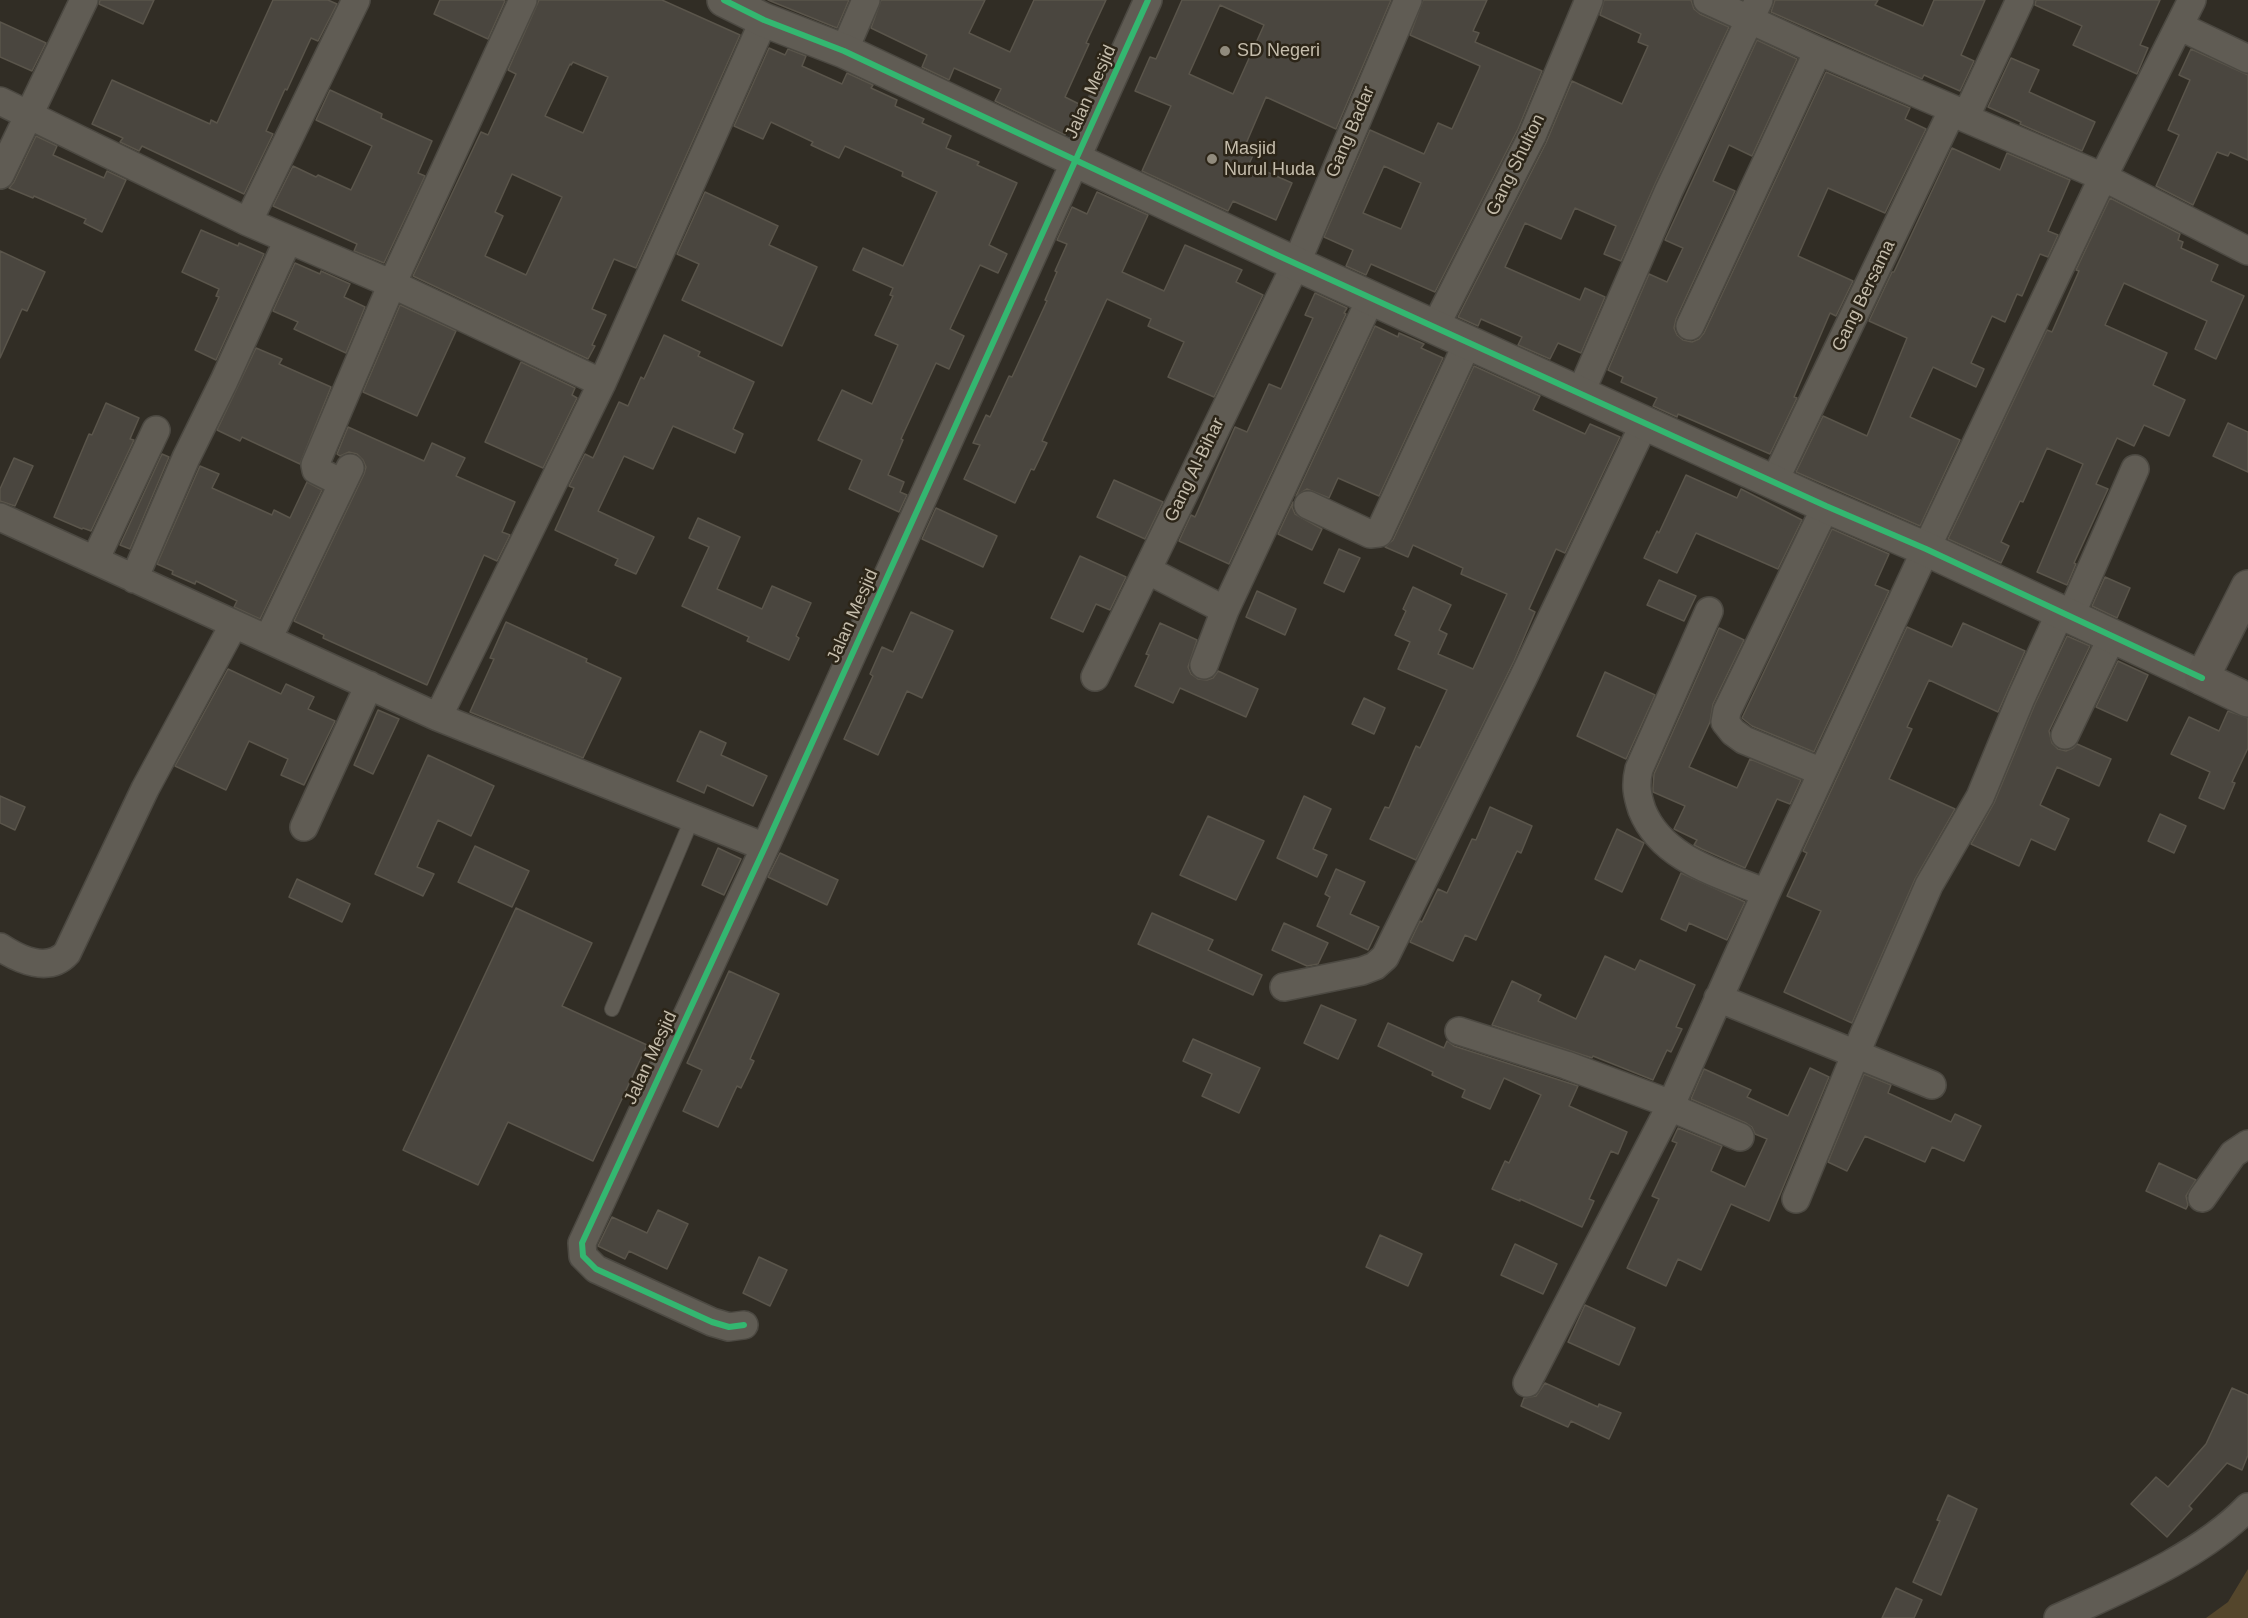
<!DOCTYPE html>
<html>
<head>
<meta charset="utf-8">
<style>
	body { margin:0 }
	canvas { display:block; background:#312d25 }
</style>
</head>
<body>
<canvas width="2248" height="1618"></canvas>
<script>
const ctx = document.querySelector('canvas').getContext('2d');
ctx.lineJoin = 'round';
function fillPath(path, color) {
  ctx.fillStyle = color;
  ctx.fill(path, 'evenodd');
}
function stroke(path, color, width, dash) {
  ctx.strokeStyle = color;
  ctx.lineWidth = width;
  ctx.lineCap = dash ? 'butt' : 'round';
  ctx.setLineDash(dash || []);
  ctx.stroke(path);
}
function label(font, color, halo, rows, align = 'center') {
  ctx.font = font + ' Arial,sans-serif';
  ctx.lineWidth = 5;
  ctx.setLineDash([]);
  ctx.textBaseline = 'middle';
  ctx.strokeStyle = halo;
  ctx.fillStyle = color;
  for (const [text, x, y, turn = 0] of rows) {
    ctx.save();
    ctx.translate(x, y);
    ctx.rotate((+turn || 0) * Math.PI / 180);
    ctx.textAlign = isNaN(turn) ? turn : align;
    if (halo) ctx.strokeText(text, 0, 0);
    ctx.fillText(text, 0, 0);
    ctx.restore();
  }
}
fillPath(new Path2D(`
	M 2248,1569 L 2248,1618 L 2206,1618 L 2228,1602 Z`), '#54462c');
const building = new Path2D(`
	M 100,0 L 154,0 L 143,24 L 99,4 Z
	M 273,0 L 328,0 L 337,4 L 318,41 L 311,38 L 287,90 L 285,89 L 266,131 L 273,134 L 244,194 L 142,146 L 139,151 L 120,142 L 123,138 L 92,124 L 112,80 L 210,124 L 211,120 L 217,123 Z
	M 440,0 L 503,0 L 505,1 L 488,39 L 434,14 Z
	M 539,0 L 662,0 L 740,35 L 636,268 L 614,259 L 592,309 L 606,315 L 592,345 L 595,346 L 588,359 L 413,276 L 481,132 L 488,135 L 516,74 L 508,70 ZM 573,62 L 608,77 L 583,133 L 545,116 L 570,64 L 571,65 ZM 512,174 L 562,197 L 526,275 L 485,256 L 503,216 L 495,212 Z
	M 768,0 L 849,0 L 837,28 Z
	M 881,0 L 985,0 L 969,33 L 1010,52 L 1034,0 L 1106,0 L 1086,43 L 1089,44 L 1065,97 L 1079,104 L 1065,135 L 995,101 L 1001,89 L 954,68 L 949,80 L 922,67 L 927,55 L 871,28 Z
	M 1182,0 L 1391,0 L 1336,129 L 1266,97 L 1245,146 L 1255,151 L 1249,164 L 1292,183 L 1276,220 L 1233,201 L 1228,211 L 1142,171 L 1171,106 L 1135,91 L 1150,57 L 1156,59 ZM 1220,5 L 1264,25 L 1233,94 L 1189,74 Z
	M 1423,0 L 1487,0 L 1473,31 L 1479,33 L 1475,42 L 1542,71 L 1518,129 L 1435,292 L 1371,264 L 1366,275 L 1346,266 L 1353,250 L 1324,237 L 1370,130 L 1424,154 L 1438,123 L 1452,129 L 1479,69 L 1480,66 L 1410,35 ZM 1384,166 L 1421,183 L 1401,229 L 1363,213 Z
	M 1604,0 L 1691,0 L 1694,9 L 1700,14 L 1729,27 L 1655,184 L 1621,261 L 1604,254 L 1616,226 L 1575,208 L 1561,239 L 1525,223 L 1505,267 L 1580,300 L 1585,288 L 1605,297 L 1581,353 L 1558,343 L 1550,359 L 1518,345 L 1522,337 L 1481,319 L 1478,326 L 1458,317 L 1546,143 L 1572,81 L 1622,104 L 1648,46 L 1638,42 L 1641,34 L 1600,15 Z
	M 1775,0 L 1878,0 L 1875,5 L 1923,26 L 1934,0 L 1985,0 L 1961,55 L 1974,61 L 1960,91 L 1924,75 L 1922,79 L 1771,12 Z
	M 2036,0 L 2160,0 L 2140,45 L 2148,48 L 2137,74 L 2073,45 L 2082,26 L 2035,5 Z
	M 0,22 L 46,43 L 32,71 L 0,57 Z
	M 1757,40 L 1797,59 L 1752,156 L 1729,145 L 1713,181 L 1735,191 L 1676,319 L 1674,328 L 1677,335 L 1683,340 L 1692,342 L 1699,339 L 1704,333 L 1826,72 L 1910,108 L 1905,119 L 1926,129 L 1885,213 L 1828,188 L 1798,256 L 1853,281 L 1836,316 L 1830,313 L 1794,397 L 1797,398 L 1770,454 L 1678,414 L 1677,417 L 1653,406 L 1657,398 L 1621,382 L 1623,377 L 1608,370 L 1649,274 L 1667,282 L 1683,248 L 1665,240 Z
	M 769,48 L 785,55 L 788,49 L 806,56 L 802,66 L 842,84 L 847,73 L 873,85 L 871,88 L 897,100 L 895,106 L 924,119 L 922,123 L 951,136 L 946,148 L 979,162 L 977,165 L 1017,183 L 989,245 L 1007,254 L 998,273 L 980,265 L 950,329 L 964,336 L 949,369 L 936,363 L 901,439 L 903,440 L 888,475 L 904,482 L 900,492 L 907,495 L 899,512 L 849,489 L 862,460 L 818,440 L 842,390 L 872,404 L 898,345 L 875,335 L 893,296 L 890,295 L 893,288 L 853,270 L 863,248 L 903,266 L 937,192 L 902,176 L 903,172 L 845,146 L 839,158 L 811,145 L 813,142 L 771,122 L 763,139 L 734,126 Z
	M 2191,49 L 2248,75 L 2248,160 L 2230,152 L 2228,156 L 2217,152 L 2193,205 L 2156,186 L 2179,135 L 2168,130 L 2190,80 L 2179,75 Z
	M 2011,58 L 2039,70 L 2029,92 L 2095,122 L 2082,151 L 2020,124 L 2021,122 L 1988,107 Z
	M 330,90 L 382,114 L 381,118 L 432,141 L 418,173 L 425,176 L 384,263 L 354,251 L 357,244 L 273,206 L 293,166 L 316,177 L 318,175 L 351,190 L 372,146 L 316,120 Z
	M 36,136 L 57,146 L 53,155 L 104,178 L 107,171 L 126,180 L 102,232 L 84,223 L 86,219 L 34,196 L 33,198 L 9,188 L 14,182 Z
	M 1952,148 L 2000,170 L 2007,153 L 2070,180 L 2048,231 L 2058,235 L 2048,257 L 2040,254 L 2022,296 L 2017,294 L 2005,322 L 1992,316 L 1971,363 L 1984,369 L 1976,387 L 1933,367 L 1910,417 L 1960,440 L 1920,526 L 1796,472 L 1823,416 L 1867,436 L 1907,338 L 1869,321 L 1892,272 L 1894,272 Z
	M 705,192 L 778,226 L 769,245 L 817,267 L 782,346 L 682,300 L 699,264 L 677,254 Z
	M 1097,192 L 1148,215 L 1122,272 L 1164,291 L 1185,245 L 1242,270 L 1236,282 L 1263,295 L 1214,397 L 1168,377 L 1184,342 L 1148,326 L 1151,319 L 1107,299 L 1042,441 L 1047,443 L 1034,470 L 1031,469 L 1015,503 L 964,479 L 980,445 L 973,443 L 986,415 L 990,417 L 1009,376 L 1012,377 L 1047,301 L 1045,300 L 1057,272 L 1055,271 L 1067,244 L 1057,240 L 1072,207 L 1087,214 Z
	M 2110,198 L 2180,234 L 2178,240 L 2183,242 L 2181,248 L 2218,265 L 2211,281 L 2244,296 L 2216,359 L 2195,349 L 2207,321 L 2124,283 L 2105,325 L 2167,353 L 2153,385 L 2185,400 L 2169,436 L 2144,425 L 2134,446 L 2117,438 L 2096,484 L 2108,489 L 2074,563 L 2076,564 L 2067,585 L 2037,572 L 2083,464 L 2047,448 L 2023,502 L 2020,501 L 2001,542 L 2009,546 L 2001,563 L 1948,539 L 2047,330 L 2052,332 L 2079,271 L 2076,270 Z
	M 201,230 L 238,246 L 239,243 L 264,254 L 216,360 L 195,350 L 219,297 L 216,296 L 219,289 L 182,272 Z
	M 0,251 L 45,272 L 27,311 L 22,309 L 0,358 Z
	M 295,263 L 320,274 L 321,271 L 350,284 L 344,297 L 365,307 L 346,353 L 294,329 L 298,322 L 273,311 Z
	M 1315,293 L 1347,308 L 1344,313 L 1346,314 L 1229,564 L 1179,541 L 1191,515 L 1195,517 L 1235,427 L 1247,432 L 1269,384 L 1281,389 L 1313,318 L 1305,315 Z
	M 400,305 L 456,331 L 417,416 L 363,392 Z
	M 1375,326 L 1398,337 L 1399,333 L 1424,344 L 1421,348 L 1443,358 L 1379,496 L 1338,478 L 1329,498 L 1307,489 L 1296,496 Z
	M 664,335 L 700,352 L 698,356 L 754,382 L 733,429 L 743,434 L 735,453 L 673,426 L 653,469 L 624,456 L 598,511 L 654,537 L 636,574 L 615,565 L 618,559 L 555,530 L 574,488 L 569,486 L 585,454 L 593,458 L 619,402 L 628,406 L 641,377 L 644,379 Z
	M 256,348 L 282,359 L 279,364 L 331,387 L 300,464 L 242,437 L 240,441 L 217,430 Z
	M 521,362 L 575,388 L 572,395 L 577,398 L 543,468 L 485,442 Z
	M 1474,366 L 1540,396 L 1533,410 L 1585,434 L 1590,424 L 1620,437 L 1565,553 L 1556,549 L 1529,609 L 1535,612 L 1514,661 L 1416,860 L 1370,839 L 1385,807 L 1389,808 L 1416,746 L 1420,748 L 1447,690 L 1398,669 L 1410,642 L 1395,635 L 1406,611 L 1403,609 L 1413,587 L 1451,605 L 1439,630 L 1447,634 L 1438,654 L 1473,669 L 1507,594 L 1461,574 L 1463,568 L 1413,545 L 1408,557 L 1385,547 L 1393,540 Z
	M 106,403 L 139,418 L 130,439 L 134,440 L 91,531 L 83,528 L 82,529 L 54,517 L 89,434 L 92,435 Z
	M 2228,423 L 2248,432 L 2248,472 L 2213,456 Z
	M 348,427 L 424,461 L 432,443 L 465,458 L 456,476 L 515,502 L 502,532 L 510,535 L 497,561 L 484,555 L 427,685 L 323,638 L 324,635 L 294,621 L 364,474 L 366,467 L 363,460 L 357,454 L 349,452 L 340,456 L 337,454 Z
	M 162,454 L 169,457 L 130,549 L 120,545 Z
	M 14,458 L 33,466 L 15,506 L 0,501 L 0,489 Z
	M 200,466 L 219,474 L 212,488 L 272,515 L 274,510 L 290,518 L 307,482 L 322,490 L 260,619 L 234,607 L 237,601 L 196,581 L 195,584 L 172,574 L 173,571 L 157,564 Z
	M 1686,475 L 1737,498 L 1741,489 L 1802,520 L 1778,569 L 1696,533 L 1677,573 L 1644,558 L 1657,531 L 1659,533 Z
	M 1114,480 L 1163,502 L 1145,539 L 1097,517 Z
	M 1293,502 L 1292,507 L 1295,514 L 1322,529 L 1312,550 L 1278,534 Z
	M 936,508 L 997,536 L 983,567 L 922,539 Z
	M 698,518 L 740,537 L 717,589 L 762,609 L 772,586 L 811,603 L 796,636 L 799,638 L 789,660 L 747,641 L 749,637 L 682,606 L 709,547 L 689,538 Z
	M 1832,529 L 1889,554 L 1875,585 L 1889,591 L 1814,752 L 1752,726 L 1742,718 Z
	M 1339,549 L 1360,558 L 1344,592 L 1324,583 Z
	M 1080,556 L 1126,577 L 1110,610 L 1096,604 L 1083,632 L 1051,618 Z
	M 2105,577 L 2130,588 L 2117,618 L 2092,606 Z
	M 1659,580 L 1696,596 L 1684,621 L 1647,605 Z
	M 1257,591 L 1296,609 L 1285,635 L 1246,617 Z
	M 911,612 L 953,631 L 922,698 L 907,691 L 878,755 L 844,739 L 873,676 L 870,674 L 882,647 L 893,652 Z
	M 506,622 L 587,659 L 586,662 L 621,678 L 583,758 L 470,712 L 494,659 L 490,658 Z
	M 1160,623 L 1197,640 L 1188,667 L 1191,674 L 1198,679 L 1207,680 L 1213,678 L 1218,671 L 1258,689 L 1246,717 L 1180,688 L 1173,703 L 1135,686 L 1149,655 L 1146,654 Z
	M 1963,623 L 2025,651 L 1998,712 L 1929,680 L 1907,727 L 1912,729 L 1889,779 L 1955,809 L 1915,879 L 1852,1023 L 1784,992 L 1821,911 L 1787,896 L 1807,853 L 1803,851 L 1907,627 L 1952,647 Z
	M 1719,628 L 1744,640 L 1713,704 L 1710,722 L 1689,767 L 1737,788 L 1750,759 L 1801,780 L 1790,804 L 1777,799 L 1745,868 L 1702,849 L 1694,845 L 1697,840 L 1674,829 L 1685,806 L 1653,792 L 1653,788 L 1654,774 Z
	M 2067,636 L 2090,646 L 2049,731 L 2052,743 L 2058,749 L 2066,751 L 2073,748 L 2077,744 L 2111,759 L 2099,786 L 2057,767 L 2040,805 L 2069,819 L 2055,850 L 2031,839 L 2019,866 L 1971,844 L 1994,803 L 2035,704 Z
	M 2118,661 L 2148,675 L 2127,721 L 2096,707 Z
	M 228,669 L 281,694 L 286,684 L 314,697 L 308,709 L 335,721 L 304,785 L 281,775 L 288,759 L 249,741 L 226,790 L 175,766 Z
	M 1605,672 L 1655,695 L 1626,759 L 1577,736 Z
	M 1364,698 L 1385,708 L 1374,734 L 1352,724 Z
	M 378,710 L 399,719 L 373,774 L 354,765 Z
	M 2228,711 L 2248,718 L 2248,748 L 2232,782 L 2235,783 L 2224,809 L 2199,798 L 2210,772 L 2171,754 L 2189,717 L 2219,731 Z
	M 700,731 L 726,743 L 721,755 L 767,776 L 753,806 L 707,785 L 704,793 L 677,781 Z
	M 428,755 L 494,786 L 471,836 L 438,820 L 417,867 L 434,874 L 423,896 L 375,874 Z
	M 0,796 L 25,807 L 15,830 L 0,823 Z
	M 1304,796 L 1331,809 L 1313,849 L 1327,855 L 1317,877 L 1277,858 Z
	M 1490,807 L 1532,826 L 1521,853 L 1517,851 L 1476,940 L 1465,935 L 1453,961 L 1410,942 L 1420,921 L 1422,922 L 1438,889 L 1447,893 L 1472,839 L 1476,840 Z
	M 2160,814 L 2186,826 L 2174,853 L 2148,841 Z
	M 1208,816 L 1264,841 L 1236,900 L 1180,875 Z
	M 1617,829 L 1644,843 L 1622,892 L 1595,879 Z
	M 475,846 L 529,871 L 512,907 L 458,882 Z
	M 718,848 L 741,859 L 724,895 L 702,885 Z
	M 780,853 L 838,880 L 827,905 L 768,877 Z
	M 1336,869 L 1365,882 L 1350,914 L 1379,927 L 1368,950 L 1317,926 L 1330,897 L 1325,894 Z
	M 1681,873 L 1745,902 L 1727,940 L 1689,923 L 1686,931 L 1661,919 Z
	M 297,879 L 350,904 L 342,922 L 289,897 Z
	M 516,908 L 592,943 L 562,1006 L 647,1045 L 593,1161 L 508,1122 L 478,1185 L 403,1150 Z
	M 1152,913 L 1213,940 L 1208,950 L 1262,975 L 1253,995 L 1138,944 Z
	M 1284,923 L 1328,943 L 1318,964 L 1307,966 L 1272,950 Z
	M 1605,956 L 1635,970 L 1640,960 L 1695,985 L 1676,1027 L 1682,1029 L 1671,1052 L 1667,1050 L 1653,1080 L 1593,1056 L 1592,1058 L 1492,1025 L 1512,981 L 1541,995 L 1538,1001 L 1576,1019 Z
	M 729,971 L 779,994 L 750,1059 L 754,1061 L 741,1088 L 737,1086 L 718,1127 L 683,1111 L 702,1070 L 687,1063 Z
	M 1321,1005 L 1356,1020 L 1338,1059 L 1304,1043 Z
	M 1388,1023 L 1444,1048 L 1447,1041 L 1454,1046 L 1578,1086 L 1569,1106 L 1627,1132 L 1618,1154 L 1611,1151 L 1589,1199 L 1594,1201 L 1582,1227 L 1520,1199 L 1520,1201 L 1492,1189 L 1505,1161 L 1509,1163 L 1541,1095 L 1504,1078 L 1490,1109 L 1462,1097 L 1465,1090 L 1432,1075 L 1433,1072 L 1378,1046 Z
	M 1193,1039 L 1260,1068 L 1239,1113 L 1202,1096 L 1212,1074 L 1183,1061 Z
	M 1810,1068 L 1829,1077 L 1769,1221 L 1731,1204 L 1701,1270 L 1678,1259 L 1666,1286 L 1627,1268 L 1659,1199 L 1652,1196 L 1677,1143 L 1672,1141 L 1678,1128 L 1722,1146 L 1711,1171 L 1745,1187 L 1767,1139 L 1755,1134 L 1752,1127 L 1746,1123 L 1691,1099 L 1704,1069 L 1751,1090 L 1747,1097 L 1788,1116 Z
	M 1864,1074 L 1891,1085 L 1888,1093 L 1951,1122 L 1955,1114 L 1981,1126 L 1964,1161 L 1932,1147 L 1925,1162 L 1865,1136 L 1847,1171 L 1828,1162 Z
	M 2159,1163 L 2196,1180 L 2186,1196 L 2188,1205 L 2186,1209 L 2146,1191 Z
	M 658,1210 L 688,1224 L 667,1269 L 629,1251 L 625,1259 L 598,1246 L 612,1217 L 647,1233 Z
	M 1380,1235 L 1422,1254 L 1408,1286 L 1366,1267 Z
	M 1515,1244 L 1557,1264 L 1543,1294 L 1501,1275 Z
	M 759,1257 L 787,1270 L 770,1306 L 743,1293 Z
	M 1585,1305 L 1635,1328 L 1619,1365 L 1568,1342 Z
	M 1545,1383 L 1598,1407 L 1599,1404 L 1621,1413 L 1609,1439 L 1571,1421 L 1568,1427 L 1521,1406 L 1524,1398 L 1536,1396 Z
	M 2232,1388 L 2248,1395 L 2248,1455 L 2242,1470 L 2227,1463 L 2189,1506 L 2192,1509 L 2167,1537 L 2131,1504 L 2156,1477 L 2168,1487 L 2206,1444 Z
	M 1948,1495 L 1977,1509 L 1941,1595 L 1913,1582 L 1940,1521 L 1937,1520 Z
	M 1896,1588 L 1922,1600 L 1914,1618 L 1882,1618 Z`);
fillPath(building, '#4a463f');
stroke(building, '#5a554b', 1.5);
const service = new Path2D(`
	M 612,1009 L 692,819`);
const minor = new Path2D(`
	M 1707,0 L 1818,51 L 1953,109 L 1965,118 L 2103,177 L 2248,251
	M 2179,26 L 2248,59
	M 844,51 L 866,0
	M 0,101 L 248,222 L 392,284 L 602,383
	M 1965,118 L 2020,0
	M 0,175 L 84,0
	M 248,222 L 356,0
	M 1690,326 L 1818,51
	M 1435,327 L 1532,136 L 1589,0
	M 1580,394 L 1669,190 L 1759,0
	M 1774,482 L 1953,109
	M 342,483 L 316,470 L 315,465 L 392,284 L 523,0
	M 1308,505 L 1370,534 L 1379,533 L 1468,342
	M 0,517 L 438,717 L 765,847
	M 95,560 L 156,430
	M 1147,570 L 1225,610
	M 134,579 L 186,458 L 224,381 L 288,240
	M 1709,611 L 1639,769 C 1635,785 1637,795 1642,810 C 1662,860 1721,874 1766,893
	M 2070,617 L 2135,469
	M 268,639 L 350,468
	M 1204,665 L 1225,610 L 1371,298
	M 1095,677 L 1296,264 L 1408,0
	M 438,717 L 602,383 L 764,20
	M 2065,735 L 2113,635
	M 1822,772 L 1744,740 L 1733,732 L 1725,722 L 1727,711 L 1826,506
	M 304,827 L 369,685
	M 0,947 C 20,960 49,973 67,953 L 145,789 L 234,624
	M 1284,987 L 1362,971 L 1375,966 L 1385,957 L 1523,678 L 1645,422
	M 1718,998 L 1932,1085
	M 1459,1031 L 1566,1065 L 1671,1104
	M 1670,1107 L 1740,1137
	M 2202,1198 L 2233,1154 L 2248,1144
	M 1796,1199 L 1864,1034 L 1929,885 L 1980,797 L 2021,698 L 2060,613
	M 744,1325 L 729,1327 L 712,1322 L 596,1269 L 583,1256 L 582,1243 L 765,847 L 1148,0
	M 1527,1383 L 1670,1107 L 1766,893 L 1926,549 L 2103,177 L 2192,0
	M 2058,1618 C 2121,1589 2200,1557 2248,1507`);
const tertiary = new Path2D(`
	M 724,0 L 764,20 L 844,51 L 1279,256 L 1826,506 L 1926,549 L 2202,678`);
const secondary = new Path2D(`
	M 2248,587 L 2202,678 L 2248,700`);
stroke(service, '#4c4942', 16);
stroke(minor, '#4c4942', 30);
stroke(tertiary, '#4c4942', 36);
stroke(secondary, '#4c4942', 36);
stroke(service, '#605c54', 14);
stroke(minor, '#605c54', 27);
stroke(tertiary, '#605c54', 33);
stroke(secondary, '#5f5a52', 33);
stroke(new Path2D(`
	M 724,0 L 764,20 L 844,51 L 1279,256 L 1826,506 L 1926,549 L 2202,678
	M 744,1325 L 729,1327 L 712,1322 L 596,1269 L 583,1256 L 582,1243 L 765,847 L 1148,0`), '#33b770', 6);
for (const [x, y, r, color] of [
	[1225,51,6,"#918b7d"],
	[1212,159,6,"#918b7d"]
]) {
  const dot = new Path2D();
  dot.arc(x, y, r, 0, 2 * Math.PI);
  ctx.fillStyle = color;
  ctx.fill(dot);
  stroke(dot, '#2c2518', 2);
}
label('18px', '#c5bdac', '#2c2518', [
	["SD Negeri",1237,51],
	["Masjid",1224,149],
	["Nurul Huda",1224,170]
], 'left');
label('18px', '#c5bdac', '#2c2518', [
	["Jalan Mesjid",1091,92,-66],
	["Gang Badar",1351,132,-67],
	["Gang Shulton",1516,165,-64],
	["Gang Bersama",1864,296,-64],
	["Gang Al-Bihar",1195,470,-64],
	["Jalan Mesjid",853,616,-66],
	["Jalan Mesjid",651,1058,-65]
]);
</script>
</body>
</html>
